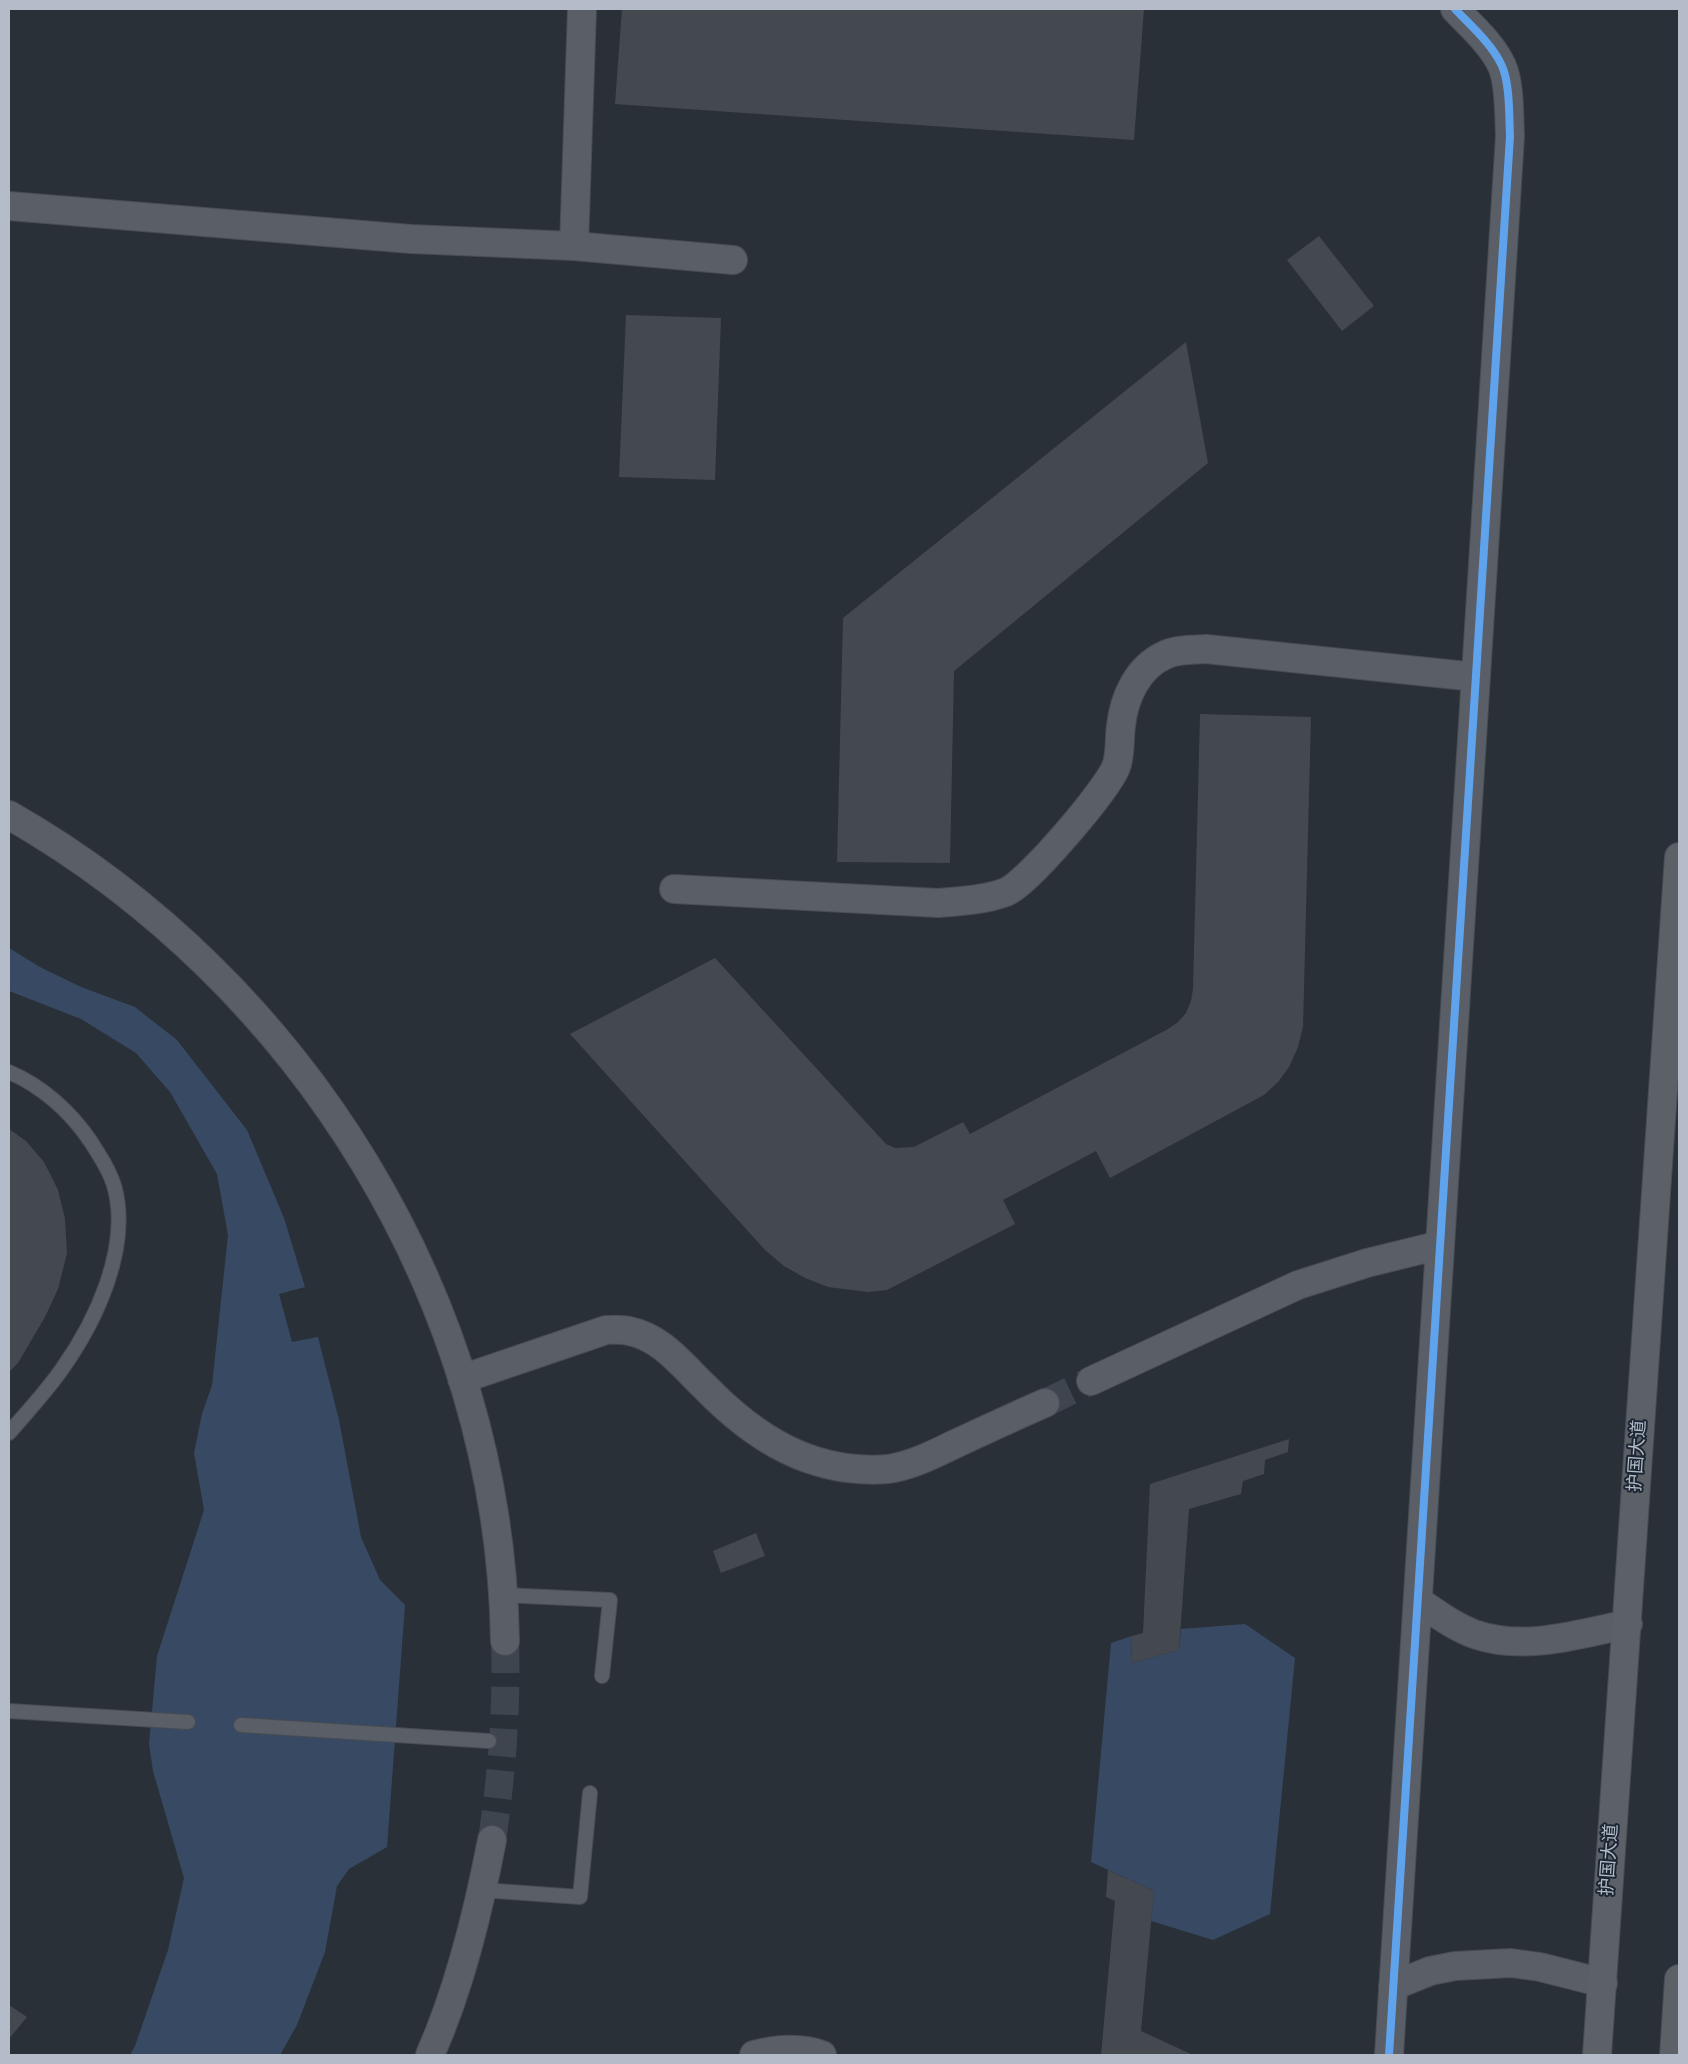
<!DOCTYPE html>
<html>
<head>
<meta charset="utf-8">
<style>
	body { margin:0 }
	#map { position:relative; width:1688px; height:2064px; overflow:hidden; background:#2a3038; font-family:Overpass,sans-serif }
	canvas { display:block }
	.frame { position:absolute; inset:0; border:10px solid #b4bcc9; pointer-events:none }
</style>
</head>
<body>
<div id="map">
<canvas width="1688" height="2064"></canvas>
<div class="frame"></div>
</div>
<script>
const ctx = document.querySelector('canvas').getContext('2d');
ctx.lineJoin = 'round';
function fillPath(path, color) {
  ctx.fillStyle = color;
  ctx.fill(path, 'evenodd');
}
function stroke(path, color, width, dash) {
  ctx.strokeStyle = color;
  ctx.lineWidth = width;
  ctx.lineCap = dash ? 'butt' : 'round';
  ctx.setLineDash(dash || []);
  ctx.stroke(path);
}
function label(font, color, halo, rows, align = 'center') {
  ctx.font = font + ' Overpass,"Noto Sans SC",sans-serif';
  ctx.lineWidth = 4;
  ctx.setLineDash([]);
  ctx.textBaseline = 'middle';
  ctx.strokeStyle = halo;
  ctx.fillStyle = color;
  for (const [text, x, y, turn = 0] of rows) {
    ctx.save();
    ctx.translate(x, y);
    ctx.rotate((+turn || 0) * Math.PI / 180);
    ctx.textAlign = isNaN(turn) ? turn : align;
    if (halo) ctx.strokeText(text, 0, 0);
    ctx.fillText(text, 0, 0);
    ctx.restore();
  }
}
fillPath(new Path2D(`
	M 9,948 L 40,967 L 81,987 L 135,1007 L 177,1040 L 247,1130 L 284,1218 L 305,1287 L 279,1294 L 292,1342 L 318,1337 L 339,1420 L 361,1537 L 380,1580 L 405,1605 L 387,1847 L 349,1869 L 337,1886 L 325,1952 L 297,2025 L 280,2055 L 130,2055 L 135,2046 L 168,1950 L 184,1878 L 153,1771 L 149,1744 L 157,1656 L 204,1510 L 194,1453 L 202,1414 L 212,1385 L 228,1235 L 217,1174 L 170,1092 L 136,1053 L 81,1019 L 9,991 Z
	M 1245,1624 L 1295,1658 L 1270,1914 L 1213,1940 L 1151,1921 L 1154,1891 L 1091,1862 L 1111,1643 L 1132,1636 L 1131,1663 L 1179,1650 L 1181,1629 Z`), '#384963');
fillPath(new Path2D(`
	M 622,9 L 1144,9 L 1134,140 L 615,104 Z
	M 1319,236 L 1374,306 L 1342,331 L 1287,260 Z
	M 626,315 L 721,318 L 715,480 L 619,477 Z
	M 1186,342 L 1208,463 L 954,671 L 950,863 L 837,862 L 843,618 Z
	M 1200,714 L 1311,717 L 1303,1027 L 1298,1047 L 1289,1067 L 1278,1082 L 1264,1095 L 1110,1178 L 1096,1151 L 1003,1200 L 1015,1224 L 887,1290 L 868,1292 L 828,1287 L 805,1278 L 784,1266 L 765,1250 L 570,1034 L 715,958 L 886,1144 L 895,1148 L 914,1147 L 963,1122 L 970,1134 L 1168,1029 L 1178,1022 L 1186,1013 L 1191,1001 L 1193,989 Z
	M 9,1129 L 26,1141 L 44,1162 L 58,1190 L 65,1219 L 67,1253 L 58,1289 L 45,1317 L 18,1363 L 9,1372 Z
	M 1289,1439 L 1288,1452 L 1265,1460 L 1264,1474 L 1243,1481 L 1241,1494 L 1189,1509 L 1179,1650 L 1131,1663 L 1132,1636 L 1143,1633 L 1150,1484 Z
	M 756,1533 L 765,1556 L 721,1573 L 713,1551 Z
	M 1108,1870 L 1154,1891 L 1141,2031 L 1193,2055 L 1101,2055 L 1115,1901 L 1106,1897 Z
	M 9,2005 L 27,2017 L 9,2039 Z`), '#444950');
stroke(new Path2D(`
	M 1045,1403 L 1091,1381
	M 492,1840 C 502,1772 507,1710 505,1641`), '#3f454e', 28, [28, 14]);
const service = new Path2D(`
	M 9,1072 C 42,1086 71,1112 91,1142 C 100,1156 111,1173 115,1189 C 130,1249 96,1321 62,1369 C 46,1392 27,1412 9,1433
	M 503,1595 L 610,1600 L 602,1676
	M 9,1711 L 188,1722
	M 241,1725 L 489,1741
	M 482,1890 L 580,1897 L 590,1793`);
const minor = new Path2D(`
	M 9,206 L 411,239 L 574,246 L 733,260
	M 574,246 L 582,9
	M 9,815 C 302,982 500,1302 505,1641
	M 674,889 L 938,903 C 961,901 985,900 1006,892 C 1028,883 1106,791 1116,767 C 1121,754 1119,739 1121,726 C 1124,697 1138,667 1165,655 C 1177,649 1193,650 1206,649 L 1476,677
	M 462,1379 L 606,1330 C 613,1330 622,1329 629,1331 C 661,1337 682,1365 704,1386 C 754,1438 812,1475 888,1469 C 911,1466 934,1454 955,1444 C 985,1430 1015,1416 1045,1403
	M 1091,1381 L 1298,1285 L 1367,1263 L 1440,1245
	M 1418,1601 C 1436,1613 1456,1628 1477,1635 C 1525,1651 1580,1634 1628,1624
	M 1393,1986 L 1430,1971 L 1455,1966 L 1511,1963 L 1540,1967 L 1603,1983
	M 430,2055 C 460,1987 478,1913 492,1840
	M 754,2055 C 775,2049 801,2047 822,2055
	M 1389,2055 L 1510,136 C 1509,116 1510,84 1502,66 C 1492,44 1471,26 1455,9`);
const primary = new Path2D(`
	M 1597,2055 L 1679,857
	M 1674,2055 L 1679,1979`);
stroke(service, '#484c53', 16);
stroke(minor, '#484c53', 30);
stroke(primary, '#484c55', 30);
stroke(service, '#5a5e66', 14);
stroke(minor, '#5a5e66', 28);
stroke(primary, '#5c6168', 28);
stroke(new Path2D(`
	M 1389,2055 L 1510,136 C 1509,116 1510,84 1502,66 C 1492,44 1471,26 1455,9`), '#60a3ed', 8);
label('18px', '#b4bcc9', '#1d2633', [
	["护国大道",1639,1456,-86],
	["护国大道",1611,1860,-86]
]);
</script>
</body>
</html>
